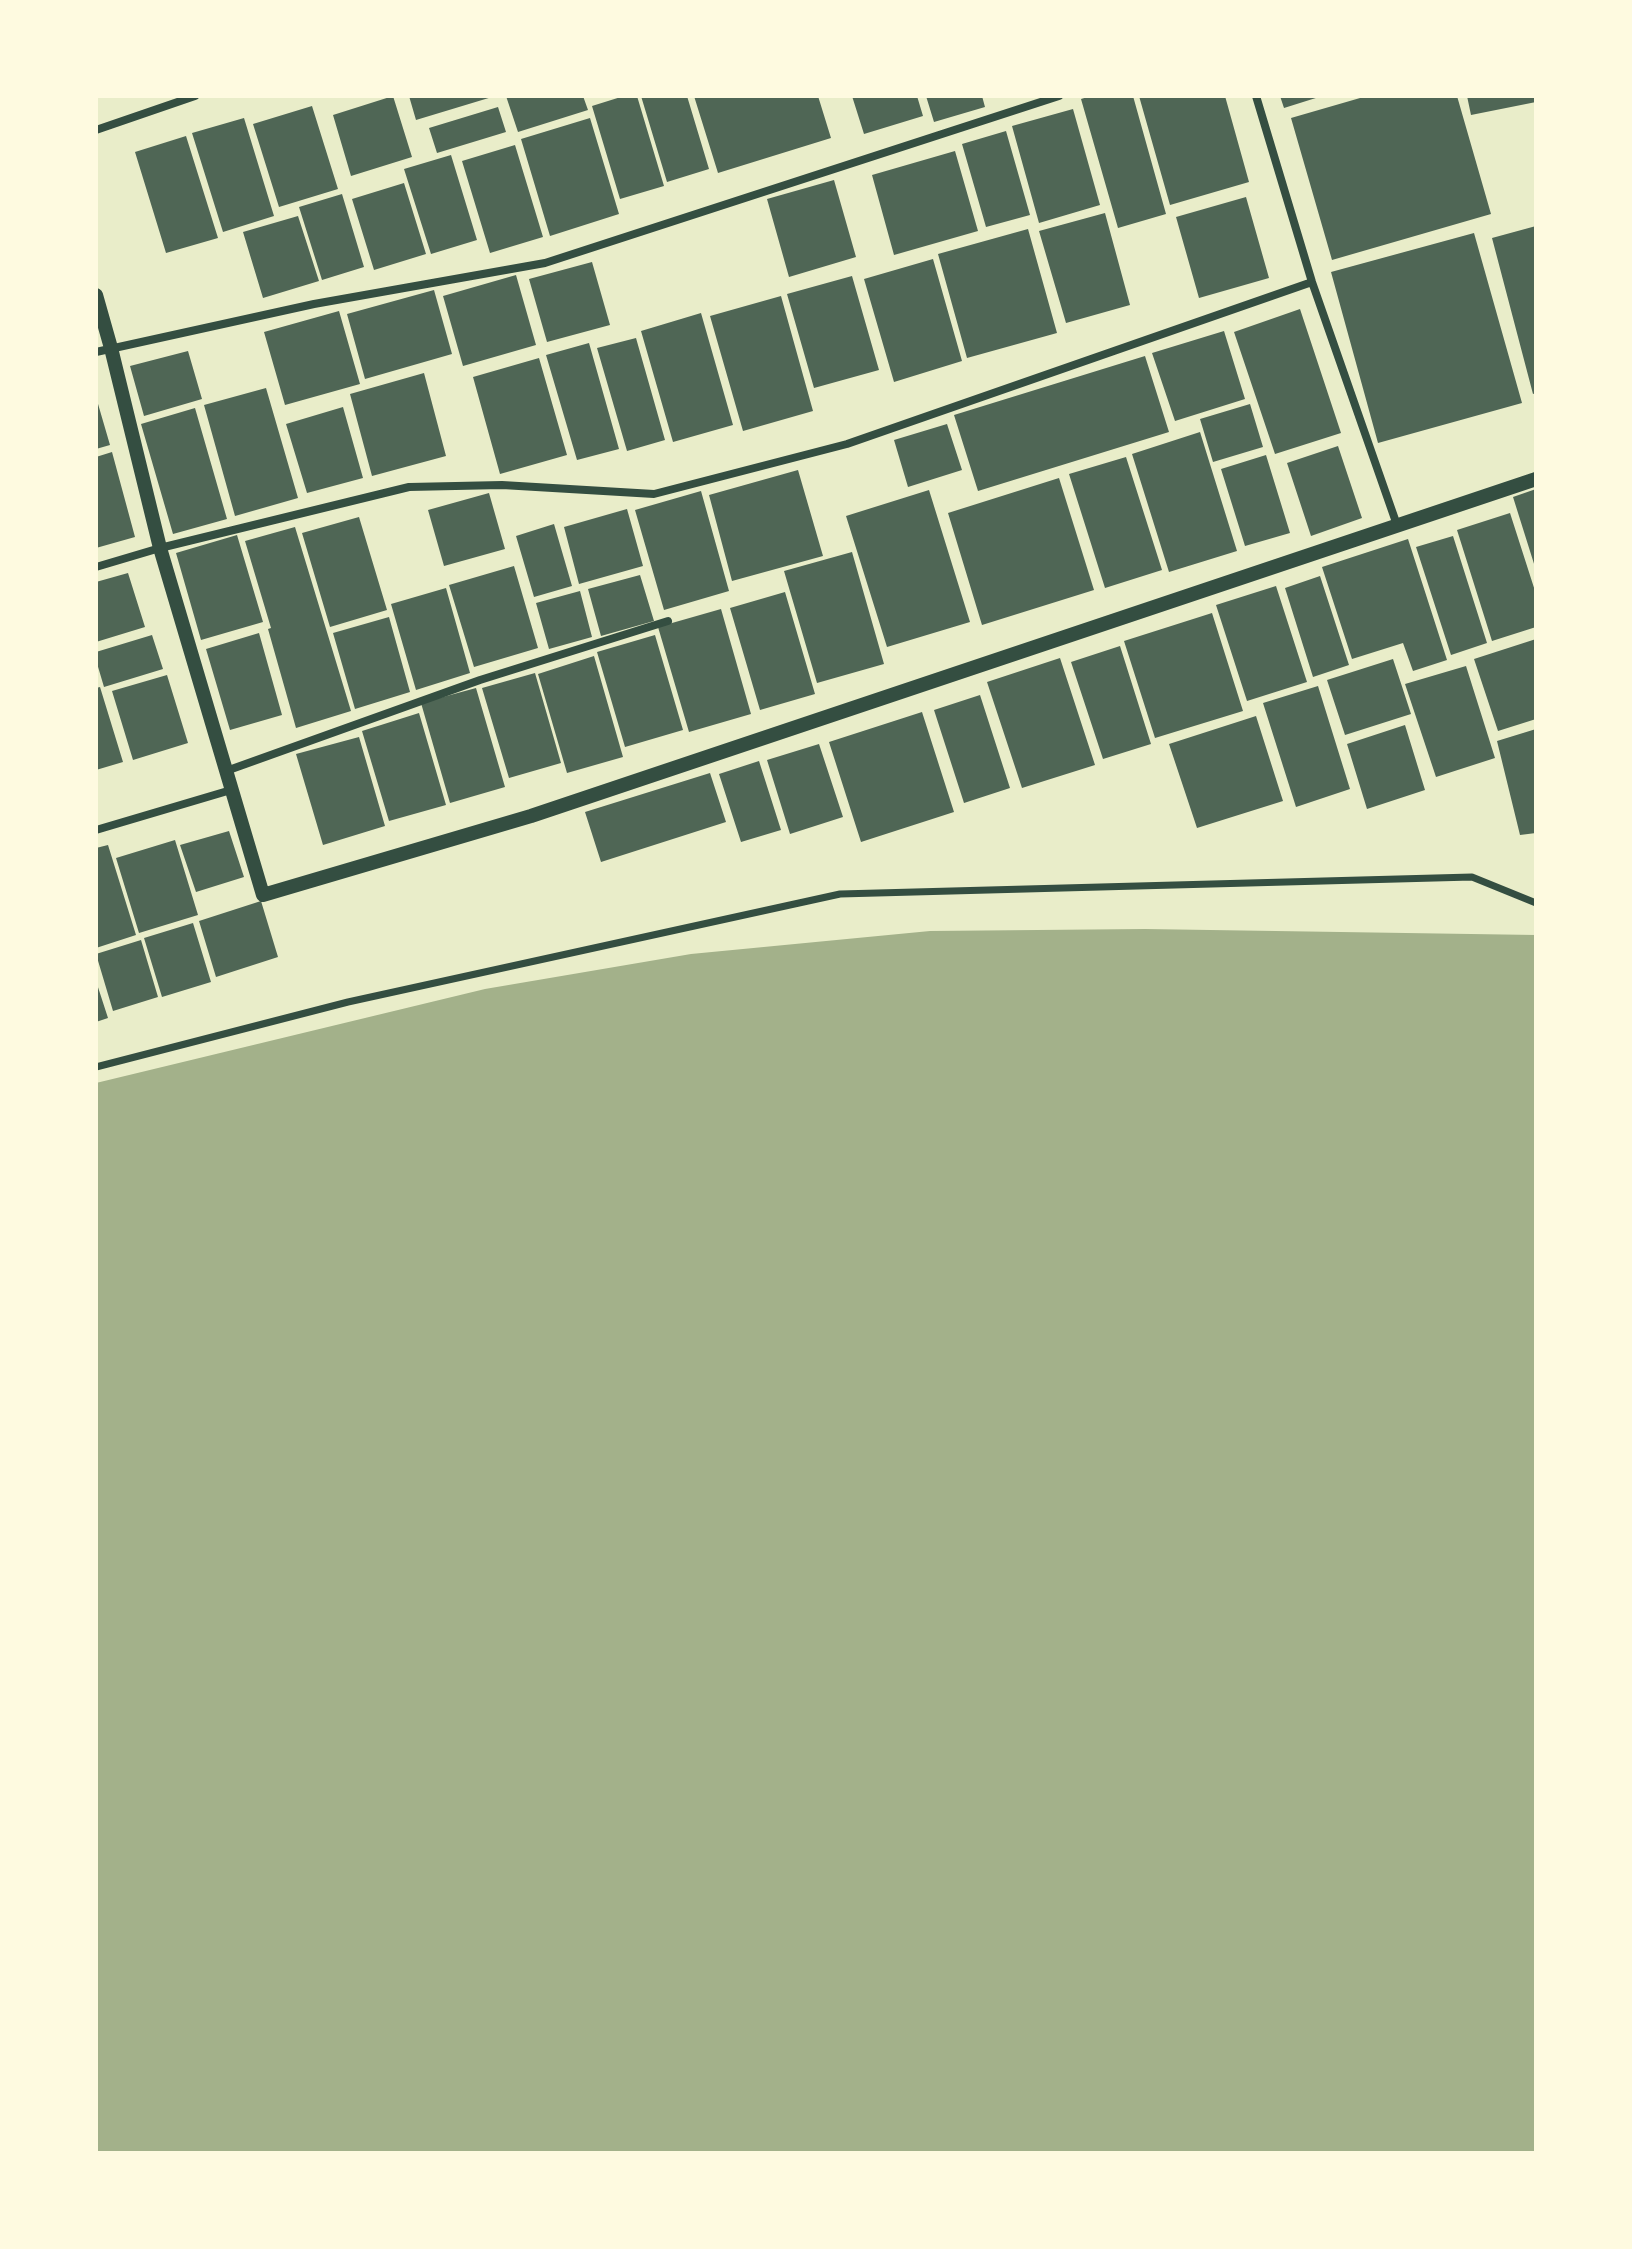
<!DOCTYPE html>
<html>
<head>
<meta charset="utf-8">
<style>
	body { margin:0 }
	#map { position:relative; width:1632px; height:2249px; overflow:hidden; background:#e9edc9; font-family:"Archivo Narrow",sans-serif }
	canvas { display:block }
	.frame { position:absolute; inset:0; border:98px solid #fefae0; pointer-events:none }
</style>
</head>
<body>
<div id="map">
<canvas width="1632" height="2249"></canvas>
<div class="frame"></div>
</div>
<script>
const ctx = document.querySelector('canvas').getContext('2d');
ctx.lineJoin = 'round';
function fillPath(path, color) {
  ctx.fillStyle = color;
  ctx.fill(path, 'evenodd');
}
function stroke(path, color, width, dash) {
  ctx.strokeStyle = color;
  ctx.lineWidth = width;
  ctx.lineCap = dash ? 'butt' : 'round';
  ctx.setLineDash(dash || []);
  ctx.stroke(path);
}
fillPath(new Path2D(`
	M 1145,929 L 1536,935 L 1536,2153 L 96,2153 L 96,1083 L 485,989 L 691,954 L 930,931 Z`), '#a3b18a');
fillPath(new Path2D(`
	M 393,96 L 412,157 L 351,176 L 333,115 Z
	M 409,96 L 492,96 L 492,97 L 416,120 Z
	M 506,96 L 583,96 L 588,110 L 518,132 Z
	M 624,96 L 637,96 L 664,186 L 620,199 L 592,106 Z
	M 641,96 L 687,96 L 709,169 L 667,182 Z
	M 694,96 L 818,96 L 831,138 L 718,173 Z
	M 852,96 L 917,96 L 923,116 L 864,134 Z
	M 926,96 L 982,96 L 985,107 L 934,122 Z
	M 1091,96 L 1133,96 L 1166,214 L 1118,228 L 1081,99 Z
	M 1139,96 L 1225,96 L 1249,182 L 1170,205 Z
	M 1280,96 L 1319,96 L 1319,97 L 1284,108 Z
	M 1367,96 L 1457,96 L 1491,214 L 1332,260 L 1291,118 Z
	M 1467,96 L 1536,96 L 1536,102 L 1471,115 Z
	M 312,106 L 338,189 L 279,207 L 253,124 Z
	M 498,107 L 506,132 L 437,153 L 429,128 Z
	M 1073,109 L 1100,205 L 1039,223 L 1012,126 Z
	M 244,118 L 274,216 L 223,232 L 192,133 Z
	M 590,118 L 619,214 L 550,236 L 521,139 Z
	M 1006,131 L 1030,215 L 986,227 L 962,144 Z
	M 186,136 L 218,238 L 166,253 L 135,152 Z
	M 515,145 L 543,237 L 490,253 L 462,161 Z
	M 955,151 L 978,231 L 894,255 L 872,175 Z
	M 451,155 L 477,240 L 431,254 L 404,169 Z
	M 834,180 L 856,257 L 789,277 L 767,199 Z
	M 404,183 L 426,254 L 374,270 L 352,199 Z
	M 342,194 L 364,267 L 322,280 L 299,207 Z
	M 1246,197 L 1269,278 L 1199,298 L 1176,217 Z
	M 1105,213 L 1130,305 L 1066,323 L 1039,231 Z
	M 298,216 L 319,281 L 263,298 L 243,232 Z
	M 1536,226 L 1536,393 L 1533,394 L 1492,238 Z
	M 1028,229 L 1057,333 L 967,358 L 938,254 Z
	M 1474,233 L 1522,403 L 1378,443 L 1331,272 Z
	M 933,259 L 962,361 L 894,382 L 864,279 Z
	M 592,262 L 610,325 L 547,342 L 529,279 Z
	M 516,275 L 536,345 L 463,366 L 443,296 Z
	M 852,276 L 879,370 L 814,388 L 787,294 Z
	M 434,290 L 452,354 L 365,379 L 347,314 Z
	M 781,296 L 813,411 L 743,431 L 710,316 Z
	M 1300,309 L 1341,433 L 1275,454 L 1234,332 Z
	M 339,311 L 360,384 L 285,405 L 264,332 Z
	M 701,313 L 733,425 L 673,442 L 641,331 Z
	M 1224,331 L 1245,399 L 1175,421 L 1152,353 Z
	M 636,338 L 665,440 L 627,451 L 597,348 Z
	M 589,343 L 619,449 L 577,460 L 546,355 Z
	M 188,351 L 202,399 L 144,416 L 130,366 Z
	M 1145,356 L 1169,432 L 978,491 L 954,415 Z
	M 539,358 L 567,455 L 500,474 L 473,377 Z
	M 424,373 L 446,456 L 372,476 L 350,394 Z
	M 266,388 L 298,498 L 235,516 L 204,405 Z
	M 96,397 L 110,445 L 96,449 Z
	M 1250,404 L 1263,447 L 1213,462 L 1200,419 Z
	M 343,407 L 363,478 L 307,493 L 286,424 Z
	M 195,408 L 227,519 L 173,534 L 141,424 Z
	M 947,424 L 962,470 L 908,487 L 894,440 Z
	M 1200,432 L 1237,551 L 1169,572 L 1132,454 Z
	M 1338,446 L 1362,518 L 1311,536 L 1287,463 Z
	M 112,452 L 135,537 L 96,548 L 96,457 Z
	M 1266,455 L 1290,533 L 1245,546 L 1221,469 Z
	M 1126,457 L 1162,570 L 1105,588 L 1069,474 Z
	M 798,470 L 823,556 L 732,581 L 709,495 Z
	M 1059,478 L 1094,590 L 982,625 L 948,513 Z
	M 1536,489 L 1536,566 L 1535,567 L 1513,497 Z
	M 929,490 L 970,622 L 887,647 L 846,516 Z
	M 701,491 L 729,591 L 664,610 L 635,510 Z
	M 489,493 L 505,549 L 444,566 L 428,510 Z
	M 627,509 L 643,566 L 579,584 L 564,527 Z
	M 1510,513 L 1536,594 L 1536,627 L 1492,641 L 1457,530 Z
	M 359,517 L 387,610 L 330,627 L 302,533 Z
	M 554,524 L 572,586 L 534,597 L 516,536 Z
	M 295,527 L 351,711 L 296,728 L 268,629 L 271,628 L 245,541 Z
	M 237,535 L 263,622 L 201,640 L 176,553 Z
	M 1453,536 L 1487,643 L 1451,655 L 1416,547 Z
	M 1408,539 L 1447,660 L 1413,671 L 1403,643 L 1352,659 L 1322,567 Z
	M 852,552 L 884,664 L 817,683 L 784,571 Z
	M 514,566 L 538,648 L 474,667 L 449,585 Z
	M 128,573 L 145,627 L 96,642 L 96,582 Z
	M 640,575 L 654,621 L 601,636 L 588,589 Z
	M 1320,576 L 1349,665 L 1313,677 L 1285,588 Z
	M 1276,586 L 1307,682 L 1247,701 L 1216,605 Z
	M 446,588 L 470,673 L 416,690 L 391,604 Z
	M 580,591 L 592,637 L 549,649 L 536,603 Z
	M 785,592 L 815,694 L 760,710 L 730,608 Z
	M 721,609 L 751,714 L 689,732 L 658,627 Z
	M 1212,613 L 1243,711 L 1155,738 L 1124,641 Z
	M 389,617 L 410,692 L 355,709 L 333,633 Z
	M 259,633 L 282,715 L 230,730 L 206,649 Z
	M 152,635 L 163,669 L 104,687 L 96,660 L 96,652 Z
	M 655,635 L 683,730 L 625,747 L 597,652 Z
	M 1536,639 L 1536,719 L 1498,731 L 1474,659 Z
	M 1120,646 L 1151,744 L 1103,759 L 1071,662 Z
	M 594,656 L 623,757 L 567,773 L 538,674 Z
	M 1060,658 L 1095,765 L 1022,788 L 987,682 Z
	M 1393,659 L 1411,714 L 1345,735 L 1327,680 Z
	M 1466,666 L 1495,758 L 1436,777 L 1405,684 Z
	M 535,673 L 561,763 L 509,778 L 482,688 Z
	M 167,675 L 188,743 L 133,760 L 112,691 Z
	M 1318,686 L 1350,789 L 1296,807 L 1263,703 Z
	M 100,687 L 123,762 L 96,770 L 96,688 Z
	M 476,688 L 505,787 L 450,803 L 421,703 Z
	M 980,695 L 1010,788 L 964,803 L 934,710 Z
	M 922,712 L 954,812 L 861,842 L 829,742 Z
	M 419,713 L 446,805 L 389,821 L 362,731 Z
	M 1256,716 L 1283,801 L 1197,828 L 1169,744 Z
	M 1405,725 L 1425,790 L 1367,809 L 1347,744 Z
	M 1536,729 L 1536,833 L 1520,835 L 1497,741 Z
	M 359,737 L 385,826 L 323,845 L 296,754 Z
	M 819,744 L 843,817 L 790,834 L 767,760 Z
	M 759,761 L 781,830 L 741,842 L 719,774 Z
	M 710,773 L 726,822 L 601,862 L 585,812 Z
	M 229,831 L 244,877 L 196,892 L 180,845 Z
	M 175,840 L 198,915 L 139,933 L 116,858 Z
	M 108,845 L 136,935 L 96,948 L 96,848 Z
	M 261,901 L 278,957 L 216,977 L 199,921 Z
	M 193,923 L 211,982 L 162,997 L 144,938 Z
	M 141,940 L 158,997 L 113,1011 L 96,954 Z
	M 96,981 L 108,1018 L 96,1022 Z`), '#4f6655');
stroke(new Path2D(`
	M 96,1067 L 348,1002 L 840,894 L 1472,877 L 1536,903`), '#344e41', 7);
stroke(new Path2D(`
	M 1256,96 L 1312,282 L 1397,525
	M 96,130 L 195,96
	M 96,352 L 314,304 L 545,263 L 1059,96
	M 96,567 L 160,548 L 409,487 L 502,485 L 654,494 L 847,444 L 1312,282
	M 226,771 L 480,680 L 668,621
	M 96,830 L 231,790`), '#344e41', 8);
stroke(new Path2D(`
	M 96,295 L 111,348 L 160,548 L 263,895 L 531,816 L 1536,479`), '#344e41', 14);
</script>
</body>
</html>
